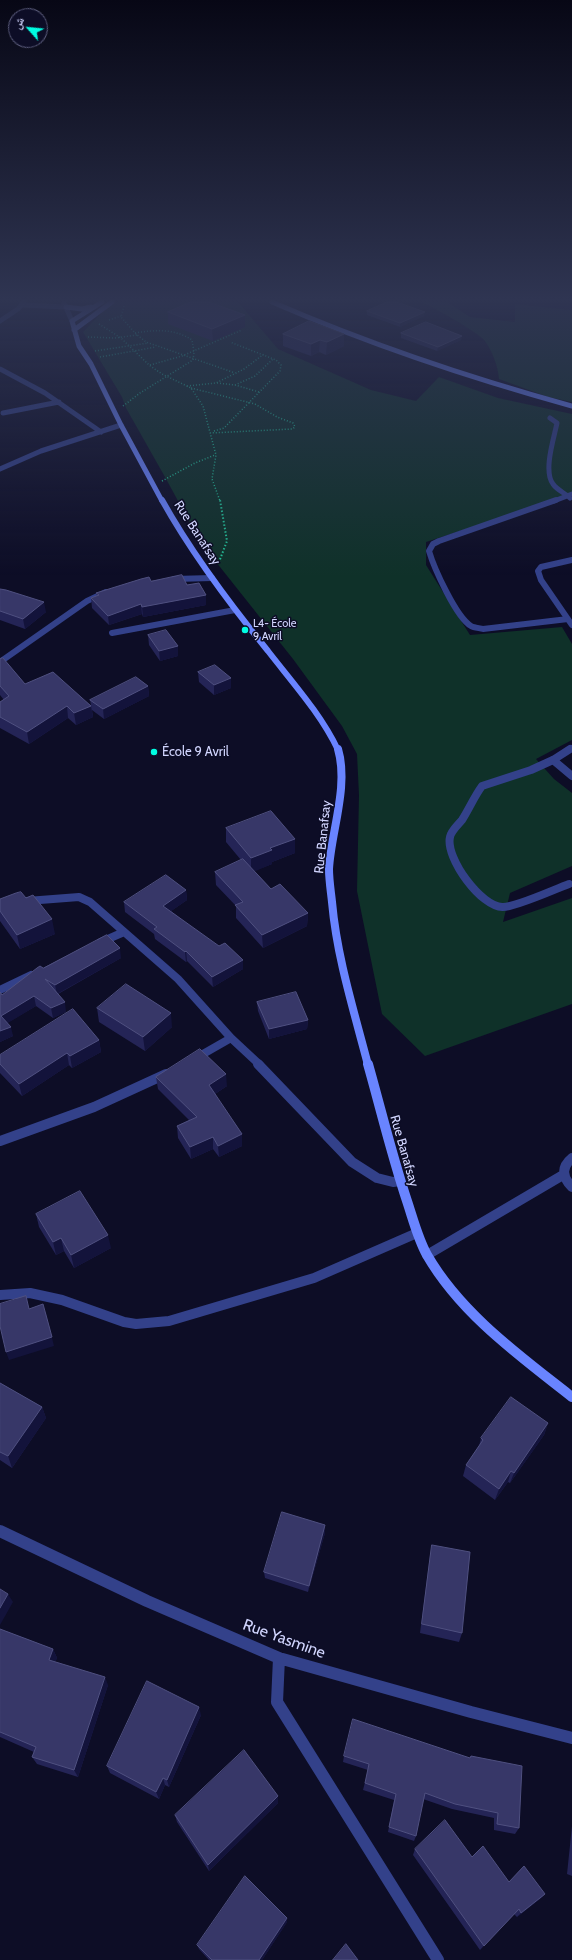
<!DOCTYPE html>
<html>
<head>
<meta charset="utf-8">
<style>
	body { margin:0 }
	#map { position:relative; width:572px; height:1960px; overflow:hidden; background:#0d0d26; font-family:Cabin,"Noto Naskh Arabic",sans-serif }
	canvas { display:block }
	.north { position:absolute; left:8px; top:8px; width:40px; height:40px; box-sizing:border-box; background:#0d0d26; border:1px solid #5c5d7d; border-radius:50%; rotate:297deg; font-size:11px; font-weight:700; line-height:16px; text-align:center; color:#d2d6ff }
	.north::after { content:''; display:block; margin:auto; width:14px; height:18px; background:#00fde2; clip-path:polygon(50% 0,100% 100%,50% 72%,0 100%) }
</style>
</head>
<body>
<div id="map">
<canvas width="572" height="1960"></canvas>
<div class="north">ش</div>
</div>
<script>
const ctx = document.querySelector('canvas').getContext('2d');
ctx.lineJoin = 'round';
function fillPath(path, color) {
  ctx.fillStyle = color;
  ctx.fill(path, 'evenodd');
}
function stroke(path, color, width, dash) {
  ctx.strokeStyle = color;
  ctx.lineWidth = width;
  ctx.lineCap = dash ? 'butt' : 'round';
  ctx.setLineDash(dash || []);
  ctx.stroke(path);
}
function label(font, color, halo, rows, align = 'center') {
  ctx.font = font + ' Cabin,sans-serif';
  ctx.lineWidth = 3;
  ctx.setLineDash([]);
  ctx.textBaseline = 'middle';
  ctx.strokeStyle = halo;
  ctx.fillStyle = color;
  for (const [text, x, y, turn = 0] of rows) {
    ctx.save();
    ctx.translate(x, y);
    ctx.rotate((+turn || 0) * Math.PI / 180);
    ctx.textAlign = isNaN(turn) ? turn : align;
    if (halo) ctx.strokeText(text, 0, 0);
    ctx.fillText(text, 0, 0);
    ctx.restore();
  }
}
fillPath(new Path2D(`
	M 117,302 L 238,302 L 278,349 L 371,390 L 416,401 L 439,377 L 498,398 L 572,414 L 572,495 L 426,542 L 426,565 L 470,635 L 562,627 L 572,644 L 572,740 L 536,759 L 554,779 L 572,793 L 572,866 L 510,893 L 503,922 L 572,898 L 572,1004 L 425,1056 L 382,1014 L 357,891 L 359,795 L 357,754 L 342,726 L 293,659 L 201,543 L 165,477 L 126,408 L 122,397 L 83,332 L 105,309 Z
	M 421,302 L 447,302 L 470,317 L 515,322 L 515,304 L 572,310 L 572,402 L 548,397 L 499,379 C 498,366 492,350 484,340 C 477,332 432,306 421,302 Z`), '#0f3129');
stroke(new Path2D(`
	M 124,306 L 121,317 L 136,334 L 146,342 L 235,373
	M 109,320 L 121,316
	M 99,324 L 121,338 L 149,365 L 162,374 L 191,388 L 203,406 L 216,455 L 212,479 L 220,501
	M 88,337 L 115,338 L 137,335
	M 95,351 L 148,343
	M 100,357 L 156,347
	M 150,365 L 182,356 L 242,330
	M 217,383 L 235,385 L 259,392
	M 235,385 L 255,376 L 274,358
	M 187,386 L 216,383 L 244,369 L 264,354
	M 191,388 L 255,404 L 277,417 L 293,423 L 295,427 L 292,429 L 210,433
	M 123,406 L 140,393 L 193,360 L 194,352 L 192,340 C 174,328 155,330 134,333
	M 214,431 L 224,428 L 280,371 L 281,365 L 276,360 L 230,342
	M 162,481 L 195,463 L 215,455`), '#23c198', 1.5, [1, 2]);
stroke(new Path2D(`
	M 215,563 L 219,562 L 227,541 L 220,500`), '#23c198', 2, [1.5, 2]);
stroke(new Path2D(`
	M 112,633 L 235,610`), '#33418a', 6);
stroke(new Path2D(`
	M 553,760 L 531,770 L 482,786 C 474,797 469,809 462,820 C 458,825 451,831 450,837 C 445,858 482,908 503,907 C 516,907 555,889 569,884`), '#33418a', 8);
stroke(new Path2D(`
	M 572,1158 C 561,1167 562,1177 572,1187
	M 427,1255 L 563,1175`), '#33418a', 10);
stroke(new Path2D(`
	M 64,303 L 72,321
	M 23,305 L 66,307
	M 0,321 L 18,309 L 24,302
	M 0,369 L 45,393 L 101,432
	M 3,413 L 59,402
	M 550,418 L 557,423 C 554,438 543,471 553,484 C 557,490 565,493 570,498
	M 0,469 L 41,451 L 121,425
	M 554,501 L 572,494`), '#33418a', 5);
stroke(new Path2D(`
	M 556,500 L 439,541 L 433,544 L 429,551 C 434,568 456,617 471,626 C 474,628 480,628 483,629 L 568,619
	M 572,560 L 541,567 L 538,571 L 541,580 L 572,625
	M 174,579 L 212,578
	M 0,662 L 87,601 L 106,592
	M 569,750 L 572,748`), '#33418a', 6);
stroke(new Path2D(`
	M 570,749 L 553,760 L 572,776
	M 27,901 L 79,897 L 90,902 L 178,979 L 231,1038 L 260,1065
	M 101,942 L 124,932
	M 0,990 L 31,975
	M 196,1058 L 231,1038`), '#33418a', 8);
stroke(new Path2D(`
	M 258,1064 L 352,1162 L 377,1178 L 393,1182 L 400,1181
	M 0,1141 L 94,1107 L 166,1074
	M 0,1295 L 30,1293 L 62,1300 L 124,1322 L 136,1324 L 169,1321 L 314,1278 L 417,1233`), '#33418a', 10);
stroke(new Path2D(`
	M 0,1531 L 147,1601 L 279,1658 L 471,1712 L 572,1738
	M 279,1658 L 277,1702 L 438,1960`), '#33418a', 12);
stroke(new Path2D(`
	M 102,302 L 72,321 L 79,346 L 91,364 L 121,425 L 162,501
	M 272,302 C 369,344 470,378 572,406
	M 66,307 L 82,309 L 91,307
	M 74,330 L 112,302`), '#6984ff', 5);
stroke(new Path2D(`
	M 162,500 C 192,554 229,603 268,651 C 292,682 321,714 338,750`), '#6984ff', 6);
stroke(new Path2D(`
	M 338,749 C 349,786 331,832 329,869 C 329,880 331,892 332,902 C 337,958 354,1011 368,1065`), '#6984ff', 8);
stroke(new Path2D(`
	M 368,1064 C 381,1110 392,1156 407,1201 C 413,1219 418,1239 427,1255 C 461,1314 520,1356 572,1397`), '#6984ff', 10);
fillPath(new Path2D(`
	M 367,311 L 424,316 L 400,327 L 367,315 Z
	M 168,312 L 245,315 L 245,327 L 213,341 L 168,324 Z
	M 309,321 L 344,346 L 326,355 L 319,352 L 311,356 L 283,346 L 283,334 Z
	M 401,333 L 461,340 L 437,351 L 401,338 Z
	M 151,581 L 187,585 L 206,595 L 206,605 L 143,617 L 142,614 L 109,625 L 92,608 L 91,598 L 97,596 L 96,593 Z
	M 0,589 L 46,612 L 25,629 L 0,620 Z
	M 148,635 L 178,646 L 178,656 L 160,661 L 149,645 Z
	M 0,659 L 25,684 L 91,705 L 90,700 L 148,686 L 149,696 L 104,719 L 92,710 L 93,717 L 76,725 L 68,718 L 29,744 L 0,728 L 0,702 L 4,700 L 0,695 Z
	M 198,672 L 231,688 L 214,695 L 199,682 Z
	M 226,828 L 295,839 L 295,853 L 272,862 L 272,864 L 254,871 L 271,889 L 308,913 L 307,926 L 263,948 L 236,918 L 236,906 L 216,885 L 215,872 L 241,860 L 226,842 Z
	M 186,890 L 187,900 L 171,911 L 243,969 L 213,987 L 187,961 L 186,962 L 155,939 L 154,934 L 125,912 L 124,902 Z
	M 26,898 L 55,934 L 20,949 L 0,921 L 0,899 Z
	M 121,958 L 58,994 L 66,1012 L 53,1018 L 36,1006 L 7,1023 L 13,1036 L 0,1042 L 0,992 L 2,995 L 43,968 Z
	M 257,1002 L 308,1020 L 307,1029 L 269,1039 L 258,1011 Z
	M 97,1008 L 172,1027 L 145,1051 L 99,1022 Z
	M 99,1040 L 101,1052 L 72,1068 L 69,1065 L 22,1096 L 0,1073 L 0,1055 Z
	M 156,1077 L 227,1086 L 215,1094 L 242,1146 L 219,1157 L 213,1149 L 191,1159 L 178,1138 L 177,1126 L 189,1120 L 158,1089 Z
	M 36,1214 L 111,1248 L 74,1268 L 64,1251 L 56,1255 L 39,1227 Z
	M 0,1383 L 42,1407 L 46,1418 L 12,1468 L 0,1460 Z
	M 548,1423 L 544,1435 L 510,1483 L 508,1482 L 495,1500 L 463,1476 L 466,1465 L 479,1446 L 481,1438 Z
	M 325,1525 L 325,1533 L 308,1592 L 265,1578 L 264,1572 Z
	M 432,1545 L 462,1633 L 459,1642 L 420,1633 L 430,1555 Z
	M 0,1629 L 53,1649 L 57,1658 L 55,1662 L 108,1685 L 78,1777 L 37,1764 L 32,1757 L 34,1752 L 0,1737 Z
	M 201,1715 L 169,1787 L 165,1785 L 159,1799 L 110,1773 L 107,1766 Z
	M 344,1756 L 470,1758 L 471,1756 L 519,1828 L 515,1834 L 494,1830 L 494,1818 L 452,1809 L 423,1799 L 416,1836 L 414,1841 L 388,1832 L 394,1800 L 363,1790 L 368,1770 L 343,1762 Z
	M 278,1796 L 278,1803 L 209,1871 L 177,1822 L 175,1815 Z
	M 572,1826 L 572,1876 L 567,1874 Z
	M 415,1849 L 472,1857 L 509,1882 L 545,1894 L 540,1899 L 517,1917 L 514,1914 L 480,1950 L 413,1855 Z
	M 287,1922 L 262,1960 L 209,1960 L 199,1949 L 197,1945 Z`), '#242456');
fillPath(new Path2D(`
	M 425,312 L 424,316 L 400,327 L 400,323 Z
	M 245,315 L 245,327 L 213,341 L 212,329 Z
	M 344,334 L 344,346 L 326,355 L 327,342 Z
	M 462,336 L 461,340 L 437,351 L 438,347 Z
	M 320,340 L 319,352 L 311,356 L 311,344 Z
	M 206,595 L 206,605 L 143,617 L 142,607 Z
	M 44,602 L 46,612 L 25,629 L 23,619 Z
	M 141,604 L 142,614 L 109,625 L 108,616 Z
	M 178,646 L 178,656 L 160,661 L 159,651 Z
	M 231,678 L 231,688 L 214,695 L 214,685 Z
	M 148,686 L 149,696 L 104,719 L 103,709 Z
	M 67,706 L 68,718 L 29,744 L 27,732 Z
	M 91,706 L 93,717 L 76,725 L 74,713 Z
	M 295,839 L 295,853 L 272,862 L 272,864 L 251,873 L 251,858 L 270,848 Z
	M 186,890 L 187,900 L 164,916 L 163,906 Z
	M 308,913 L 307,926 L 263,948 L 262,935 Z
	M 52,919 L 55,934 L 20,949 L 17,935 Z
	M 120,948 L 121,958 L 57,994 L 55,985 Z
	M 186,951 L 187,961 L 186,962 L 185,952 Z
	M 243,960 L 243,969 L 213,987 L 212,977 Z
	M 34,996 L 36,1006 L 3,1026 L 1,1016 Z
	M 65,1002 L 66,1012 L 53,1018 L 51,1008 Z
	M 171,1013 L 172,1027 L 145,1051 L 143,1037 Z
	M 308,1020 L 307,1029 L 269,1039 L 269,1029 Z
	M 11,1027 L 13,1036 L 0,1042 L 0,1031 Z
	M 99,1040 L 101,1052 L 72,1068 L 70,1056 Z
	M 67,1053 L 69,1065 L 22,1096 L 19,1084 Z
	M 226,1074 L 227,1086 L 210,1097 L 209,1085 Z
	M 242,1134 L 242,1146 L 219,1157 L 218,1146 Z
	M 213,1137 L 213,1149 L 191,1159 L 190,1147 Z
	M 108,1235 L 111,1248 L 74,1268 L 71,1255 Z
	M 61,1238 L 64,1251 L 56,1255 L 53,1242 Z
	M 46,1313 L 54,1346 L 9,1360 L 6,1352 Z
	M 42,1407 L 46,1418 L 12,1468 L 8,1456 Z
	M 548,1423 L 544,1435 L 510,1483 L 514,1473 Z
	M 511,1471 L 508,1482 L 495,1500 L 499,1489 Z
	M 325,1525 L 325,1533 L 308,1592 L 309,1586 Z
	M 8,1594 L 13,1602 L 0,1625 L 0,1608 Z
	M 53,1649 L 57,1658 L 53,1668 L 49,1660 Z
	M 105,1677 L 108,1685 L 78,1777 L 74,1770 Z
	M 199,1707 L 201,1715 L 169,1787 L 167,1780 Z
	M 163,1778 L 165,1785 L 159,1799 L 156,1792 Z
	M 278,1796 L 278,1803 L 209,1871 L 208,1865 Z
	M 545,1894 L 540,1899 L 517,1917 L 521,1913 Z
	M 287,1918 L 287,1922 L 262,1960 L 259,1960 Z`), '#13133b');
const building = new Path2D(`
	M 191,302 L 209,302 L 245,315 L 212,329 L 168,312 Z
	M 387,302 L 397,302 L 425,312 L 400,323 L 367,311 Z
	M 309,321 L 344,334 L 327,342 L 320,340 L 311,344 L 283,334 Z
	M 426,322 L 462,336 L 438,347 L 401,333 Z
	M 182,575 L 187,585 L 199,583 L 206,595 L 142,607 L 141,604 L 108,616 L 91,598 L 99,595 L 96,593 L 141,579 L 149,577 L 151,581 Z
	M 0,589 L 6,590 L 44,602 L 23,619 L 0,611 Z
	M 166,630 L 178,646 L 159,651 L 148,635 Z
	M 3,658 L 25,684 L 53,672 L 91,706 L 74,713 L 67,706 L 27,732 L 0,717 L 0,702 L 9,696 L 0,686 L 0,659 Z
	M 215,665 L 231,678 L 214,685 L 198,672 Z
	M 136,677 L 148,686 L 103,709 L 90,700 Z
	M 271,811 L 295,839 L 270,848 L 272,850 L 251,858 L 226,828 Z
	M 243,859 L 271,889 L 280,884 L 308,913 L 262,935 L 235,905 L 243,902 L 215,872 Z
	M 166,875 L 186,890 L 163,906 L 219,946 L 225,943 L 243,960 L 212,977 L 186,951 L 185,952 L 154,929 L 157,927 L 124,902 Z
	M 21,892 L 26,898 L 33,895 L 52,919 L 17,935 L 0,911 L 0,899 L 16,893 Z
	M 107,935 L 120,948 L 55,985 L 45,979 L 65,1002 L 51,1008 L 34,996 L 1,1016 L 11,1027 L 0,1031 L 0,992 L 2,995 L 37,968 L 40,966 L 43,968 Z
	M 126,984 L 171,1013 L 143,1037 L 97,1008 Z
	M 296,992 L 308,1020 L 269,1029 L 257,1002 Z
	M 73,1009 L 99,1040 L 70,1056 L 67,1053 L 19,1084 L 0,1064 L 0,1055 Z
	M 200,1049 L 226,1074 L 209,1085 L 242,1134 L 218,1146 L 213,1137 L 190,1147 L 177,1126 L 197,1117 L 156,1077 Z
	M 80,1191 L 108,1235 L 71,1255 L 61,1238 L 53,1242 L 36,1214 Z
	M 26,1296 L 29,1309 L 43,1304 L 52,1337 L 6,1352 L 0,1326 L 0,1304 Z
	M 0,1383 L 42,1407 L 8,1456 L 0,1452 Z
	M 511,1397 L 548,1423 L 514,1473 L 511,1471 L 499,1489 L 466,1465 L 483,1440 L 481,1438 Z
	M 282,1512 L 325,1525 L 309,1586 L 264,1572 Z
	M 432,1545 L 470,1552 L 462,1633 L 422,1624 Z
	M 0,1589 L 8,1594 L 0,1608 Z
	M 0,1629 L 53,1649 L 49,1660 L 105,1677 L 74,1770 L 32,1757 L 36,1747 L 0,1732 Z
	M 147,1681 L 199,1707 L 167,1780 L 163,1778 L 156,1792 L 107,1766 Z
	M 353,1719 L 470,1758 L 471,1756 L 522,1766 L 519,1828 L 497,1824 L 498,1813 L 455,1804 L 425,1793 L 416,1836 L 389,1827 L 396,1794 L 365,1783 L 369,1764 L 344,1756 Z
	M 244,1750 L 278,1796 L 208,1865 L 175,1815 Z
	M 445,1820 L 472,1857 L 483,1846 L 509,1882 L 524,1866 L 545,1894 L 521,1913 L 519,1909 L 484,1946 L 415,1849 Z
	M 245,1876 L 287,1918 L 259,1960 L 212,1960 L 197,1945 Z
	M 346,1944 L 358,1960 L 333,1960 Z`);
fillPath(building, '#373768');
stroke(building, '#4f5080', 1);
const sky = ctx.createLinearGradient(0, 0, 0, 576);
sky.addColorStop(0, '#070715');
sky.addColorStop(0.52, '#2f3552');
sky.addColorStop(1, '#2f355200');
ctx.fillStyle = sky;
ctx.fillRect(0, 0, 572, 576);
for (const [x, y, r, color] of [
	[245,630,4,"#00fde2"],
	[154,752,4,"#00fde2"]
]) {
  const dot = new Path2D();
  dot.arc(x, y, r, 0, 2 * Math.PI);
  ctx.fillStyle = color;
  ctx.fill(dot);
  stroke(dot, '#0d0d26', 1.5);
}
label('11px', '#d2d6ff', '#0d0d26', [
	["L4- École",253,624],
	["9 Avril",253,637]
], 'left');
label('13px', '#d2d6ff', '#0d0d26', [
	["Rue Banafsay",197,533,57],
	["Rue Banafsay",323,837,-84],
	["Rue Banafsay",404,1151,74]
]);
label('13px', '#d2d6ff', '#0d0d26', [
	["École 9 Avril",162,752]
], 'left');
label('16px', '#d2d6ff', '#0d0d26', [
	["Rue Yasmine",284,1639,20]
]);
</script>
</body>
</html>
